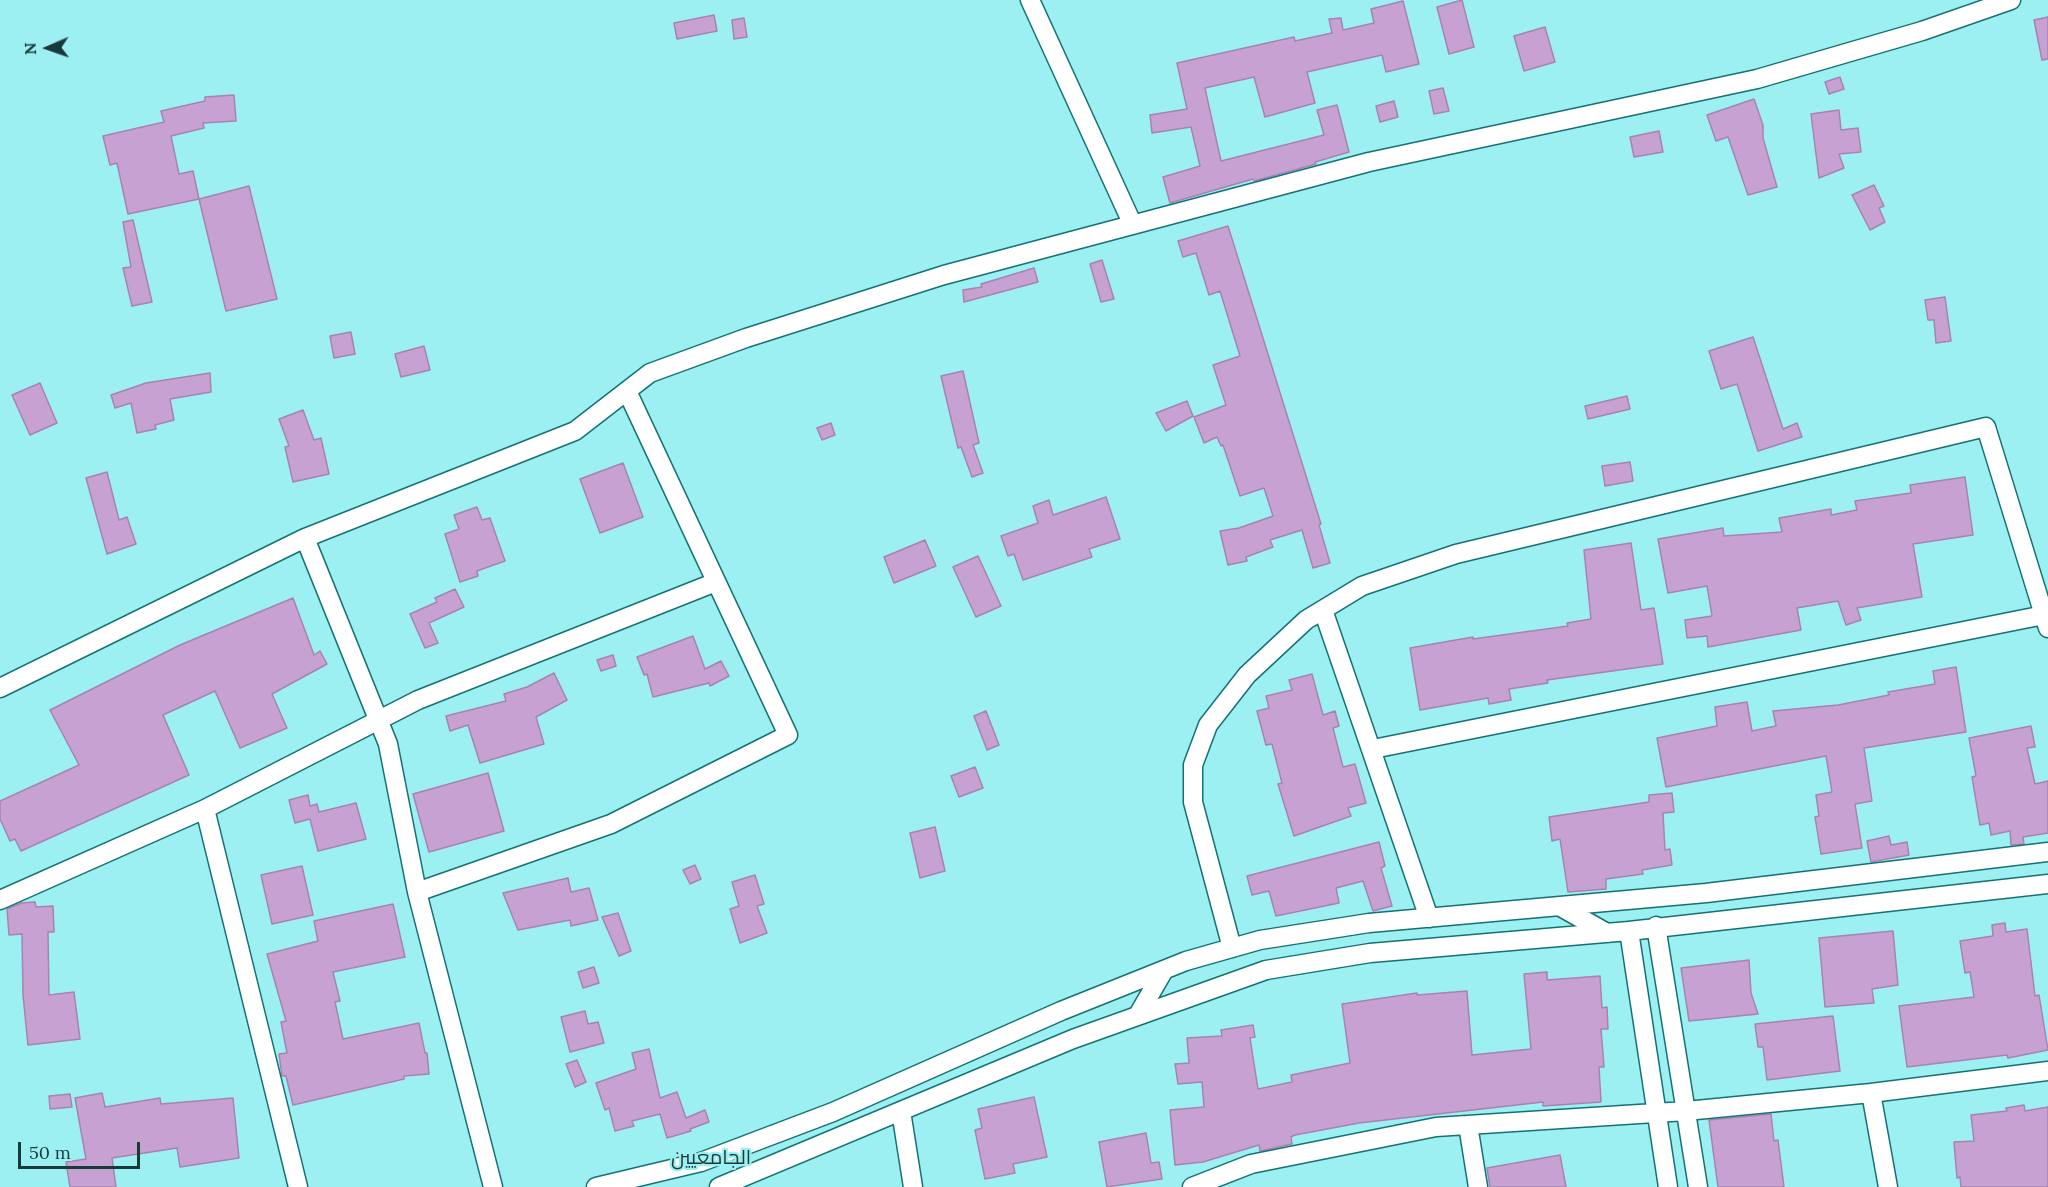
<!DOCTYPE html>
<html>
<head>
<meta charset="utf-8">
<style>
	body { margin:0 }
	#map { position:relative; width:2048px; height:1187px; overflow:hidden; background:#9df0f2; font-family:Lora,serif }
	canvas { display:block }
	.north { position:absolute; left:18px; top:18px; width:60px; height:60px; -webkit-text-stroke:4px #9df0f2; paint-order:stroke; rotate:268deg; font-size:16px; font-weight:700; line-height:24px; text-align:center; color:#183a3b }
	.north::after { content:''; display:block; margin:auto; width:21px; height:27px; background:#183a3b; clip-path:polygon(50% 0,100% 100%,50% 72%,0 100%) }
	.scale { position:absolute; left:18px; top:1142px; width:122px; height:27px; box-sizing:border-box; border:3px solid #183a3b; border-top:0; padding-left:8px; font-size:18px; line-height:21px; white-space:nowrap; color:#183a3b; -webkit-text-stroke:4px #9df0f2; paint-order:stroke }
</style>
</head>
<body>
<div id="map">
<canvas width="2048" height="1187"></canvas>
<div class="north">N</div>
<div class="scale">50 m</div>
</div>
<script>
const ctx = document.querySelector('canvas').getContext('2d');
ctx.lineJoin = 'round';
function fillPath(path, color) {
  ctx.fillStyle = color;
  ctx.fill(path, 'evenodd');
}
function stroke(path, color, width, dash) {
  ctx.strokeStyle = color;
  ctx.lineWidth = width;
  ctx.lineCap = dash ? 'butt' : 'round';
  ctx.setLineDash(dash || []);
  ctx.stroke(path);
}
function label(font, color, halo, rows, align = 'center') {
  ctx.font = font + ' Lora,Cairo,serif';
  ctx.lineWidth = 4.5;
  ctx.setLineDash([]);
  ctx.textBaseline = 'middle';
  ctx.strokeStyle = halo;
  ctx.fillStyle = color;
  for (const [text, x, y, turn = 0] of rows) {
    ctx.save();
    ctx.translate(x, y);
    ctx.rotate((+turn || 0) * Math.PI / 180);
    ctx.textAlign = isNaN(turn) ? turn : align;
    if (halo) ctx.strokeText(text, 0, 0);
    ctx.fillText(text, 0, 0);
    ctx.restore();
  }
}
const building = new Path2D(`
	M 1462,0 L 1474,47 L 1449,54 L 1437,7 Z
	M 1403,1 L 1419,64 L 1386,72 L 1382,55 L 1307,72 L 1315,103 L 1265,117 L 1254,77 L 1205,88 L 1221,161 L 1324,135 L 1317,110 L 1337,105 L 1349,152 L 1315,162 L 1316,164 L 1254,181 L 1253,179 L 1170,203 L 1163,177 L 1200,166 L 1191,127 L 1152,133 L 1150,115 L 1187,109 L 1177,63 L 1294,37 L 1295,41 L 1332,33 L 1329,19 L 1341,18 L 1343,30 L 1374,23 L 1371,9 Z
	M 714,15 L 717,31 L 677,39 L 674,23 Z
	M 2048,17 L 2048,59 L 2042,60 L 2034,20 Z
	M 744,18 L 747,37 L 734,39 L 732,20 Z
	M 1545,27 L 1555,62 L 1524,71 L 1514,36 Z
	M 1840,77 L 1844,89 L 1829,94 L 1825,82 Z
	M 1443,88 L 1449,111 L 1434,114 L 1429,91 Z
	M 234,95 L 236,121 L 203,123 L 204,128 L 171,136 L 179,174 L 193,171 L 199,199 L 128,214 L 117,163 L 110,165 L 103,136 L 164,122 L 161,111 L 205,101 L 205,97 Z
	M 1754,99 L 1763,125 L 1763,138 L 1777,187 L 1748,195 L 1728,137 L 1716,141 L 1707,115 Z
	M 1394,101 L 1398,117 L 1380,122 L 1376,106 Z
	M 1839,110 L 1841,130 L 1858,128 L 1861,152 L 1839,154 L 1844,168 L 1819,178 L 1811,114 Z
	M 1659,131 L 1663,152 L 1634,157 L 1630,137 Z
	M 1874,185 L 1884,206 L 1879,208 L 1885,222 L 1870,230 L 1852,195 Z
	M 249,186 L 277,299 L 226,311 L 199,199 Z
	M 133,220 L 152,302 L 132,306 L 123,268 L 131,267 L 123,222 Z
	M 1228,226 L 1321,524 L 1319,525 L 1330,563 L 1313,568 L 1302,530 L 1270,540 L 1273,547 L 1246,557 L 1247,561 L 1228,565 L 1220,531 L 1239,528 L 1273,516 L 1264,488 L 1240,496 L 1223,445 L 1221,446 L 1217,437 L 1204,443 L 1194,417 L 1226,405 L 1213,365 L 1240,356 L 1220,291 L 1209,295 L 1196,253 L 1183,257 L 1178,241 Z
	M 1102,260 L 1114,299 L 1101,302 L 1090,264 Z
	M 1034,268 L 1038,282 L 964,302 L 963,290 L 982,287 L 981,284 Z
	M 1945,297 L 1951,341 L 1936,343 L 1934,320 L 1928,320 L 1925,300 Z
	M 351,332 L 355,354 L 334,358 L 330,336 Z
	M 1753,337 L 1783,429 L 1797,423 L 1802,437 L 1758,451 L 1737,384 L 1721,389 L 1709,351 Z
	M 424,346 L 430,370 L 401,377 L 395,354 Z
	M 963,371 L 979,443 L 973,445 L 983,473 L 972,477 L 961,447 L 958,448 L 941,376 Z
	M 210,373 L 211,392 L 170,399 L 174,420 L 155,425 L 156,429 L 137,433 L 131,403 L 115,408 L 111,395 L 146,383 Z
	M 40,383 L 57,423 L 30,435 L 12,395 Z
	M 1627,396 L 1630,409 L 1588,419 L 1585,406 Z
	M 1187,401 L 1193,416 L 1166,431 L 1156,413 Z
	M 303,410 L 314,440 L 321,438 L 329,474 L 293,482 L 285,447 L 289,446 L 279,419 Z
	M 831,423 L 835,435 L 822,440 L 817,428 Z
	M 1630,462 L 1633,481 L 1605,486 L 1602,466 Z
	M 623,463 L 643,517 L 600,533 L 580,479 Z
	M 107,472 L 119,520 L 127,517 L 136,544 L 107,554 L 86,478 Z
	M 1965,477 L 1973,535 L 1913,544 L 1922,597 L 1857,608 L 1861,620 L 1846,625 L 1838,601 L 1797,608 L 1801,630 L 1708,647 L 1707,636 L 1687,638 L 1685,620 L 1712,616 L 1707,586 L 1668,593 L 1658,539 L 1723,528 L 1724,536 L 1782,532 L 1779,518 L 1831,509 L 1831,515 L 1857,510 L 1855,501 L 1911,493 L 1910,485 Z
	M 1106,497 L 1120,539 L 1089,549 L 1092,557 L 1023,580 L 1014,554 L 1008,556 L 1001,536 L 1038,523 L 1033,506 L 1049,500 L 1053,515 Z
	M 477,507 L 482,520 L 490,518 L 505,561 L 477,571 L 478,576 L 460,582 L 445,534 L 459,529 L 454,515 Z
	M 925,540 L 936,566 L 894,583 L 884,557 Z
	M 1631,543 L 1641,610 L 1654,608 L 1663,664 L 1547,680 L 1548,683 L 1509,689 L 1511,700 L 1489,704 L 1488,698 L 1420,710 L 1410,648 L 1473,637 L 1473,639 L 1568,626 L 1567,623 L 1591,619 L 1584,550 Z
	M 978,556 L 1001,606 L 976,617 L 953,567 Z
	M 455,589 L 464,607 L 429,623 L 438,643 L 425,648 L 410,614 L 437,602 L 435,598 Z
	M 293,598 L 314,655 L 320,651 L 327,664 L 272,694 L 287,728 L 240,748 L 215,691 L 163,715 L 189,775 L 21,851 L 15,839 L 10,841 L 0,819 L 0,801 L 79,765 L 50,710 L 180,645 Z
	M 693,636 L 705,669 L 721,661 L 729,676 L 710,686 L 709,683 L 653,697 L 647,674 L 644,675 L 637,657 Z
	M 613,655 L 616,666 L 601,671 L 597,660 Z
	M 1956,667 L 1966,732 L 1864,748 L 1872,801 L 1855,804 L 1862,848 L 1821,854 L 1815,817 L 1819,816 L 1816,795 L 1832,792 L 1826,756 L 1666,787 L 1657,738 L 1717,726 L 1715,707 L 1747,702 L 1752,731 L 1776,726 L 1773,711 L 1838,705 L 1889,695 L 1888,692 L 1935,684 L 1933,671 Z
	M 554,673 L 567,700 L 536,717 L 544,744 L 480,763 L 468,725 L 450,731 L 446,716 L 506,701 L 504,694 L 527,687 Z
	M 1312,674 L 1323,715 L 1335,711 L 1339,726 L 1333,728 L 1343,767 L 1355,764 L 1366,803 L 1348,808 L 1351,816 L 1294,836 L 1278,784 L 1282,783 L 1272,744 L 1266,745 L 1257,711 L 1269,708 L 1266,696 L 1292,690 L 1289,680 Z
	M 986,711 L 999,745 L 987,750 L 974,716 Z
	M 2031,726 L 2035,747 L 2027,748 L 2035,784 L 2048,781 L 2048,833 L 2023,837 L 2024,844 L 2011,845 L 2010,831 L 1991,835 L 1989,823 L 1980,825 L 1972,777 L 1976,776 L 1969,738 Z
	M 975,767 L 983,788 L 959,797 L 951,776 Z
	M 488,773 L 504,831 L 429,852 L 413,794 Z
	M 1672,793 L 1674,812 L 1663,813 L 1665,850 L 1670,849 L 1672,865 L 1642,870 L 1643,874 L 1606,879 L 1606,889 L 1568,892 L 1560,839 L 1552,841 L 1549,817 L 1649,802 L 1649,795 Z
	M 308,795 L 310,806 L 317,804 L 319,812 L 356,803 L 366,839 L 318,851 L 310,819 L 295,823 L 289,800 Z
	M 935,827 L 945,871 L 920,878 L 910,833 Z
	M 1889,836 L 1891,845 L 1907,842 L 1909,855 L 1871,862 L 1867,841 Z
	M 1379,842 L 1385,866 L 1381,868 L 1392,906 L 1373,911 L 1363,881 L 1336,888 L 1339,903 L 1276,916 L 1269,891 L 1252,895 L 1247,876 Z
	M 695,865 L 701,879 L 690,884 L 683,870 Z
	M 302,866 L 313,915 L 272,924 L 261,875 Z
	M 755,875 L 764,904 L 757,906 L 767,933 L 740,943 L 730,909 L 739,906 L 732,882 Z
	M 568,878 L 571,892 L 589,888 L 598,920 L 571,926 L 570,920 L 518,930 L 503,893 Z
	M 35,902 L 36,907 L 53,906 L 54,932 L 48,932 L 49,995 L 74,992 L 80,1039 L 28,1045 L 23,995 L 22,934 L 9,935 L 7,909 L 21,903 Z
	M 393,904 L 405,957 L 333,972 L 340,1001 L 335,1002 L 343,1039 L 419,1023 L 425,1053 L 427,1053 L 429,1074 L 404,1076 L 404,1079 L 293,1105 L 286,1076 L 282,1076 L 279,1054 L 287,1053 L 281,1022 L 286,1021 L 267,954 L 318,941 L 314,921 Z
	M 618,913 L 631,951 L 619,956 L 602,917 Z
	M 2005,923 L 2006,932 L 2027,929 L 2035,996 L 2039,995 L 2048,1050 L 2008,1058 L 2007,1055 L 1907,1067 L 1899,1006 L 1974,997 L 1970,972 L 1965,973 L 1960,941 L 1993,936 L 1992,925 Z
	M 1893,931 L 1898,985 L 1872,989 L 1874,1003 L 1825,1007 L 1819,938 Z
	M 1749,960 L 1751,993 L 1758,1014 L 1689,1021 L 1681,968 Z
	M 594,967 L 599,983 L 583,988 L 578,972 Z
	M 1547,972 L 1547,980 L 1600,976 L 1602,1008 L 1607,1007 L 1608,1029 L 1601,1029 L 1604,1067 L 1599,1067 L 1601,1102 L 1543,1106 L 1543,1102 L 1359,1123 L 1295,1135 L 1291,1137 L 1292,1144 L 1260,1151 L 1259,1145 L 1203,1162 L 1175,1165 L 1170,1110 L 1204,1107 L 1202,1082 L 1178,1084 L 1175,1064 L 1189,1063 L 1187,1038 L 1222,1036 L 1221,1030 L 1253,1025 L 1255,1037 L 1250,1038 L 1258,1089 L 1292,1082 L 1291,1075 L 1350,1063 L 1342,1004 L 1417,993 L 1417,995 L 1467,991 L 1472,1055 L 1531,1049 L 1524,974 Z
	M 585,1011 L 588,1024 L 598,1022 L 604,1043 L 570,1052 L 561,1017 Z
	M 1833,1016 L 1840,1071 L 1767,1080 L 1763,1047 L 1758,1047 L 1755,1024 Z
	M 649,1049 L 660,1098 L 677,1092 L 686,1118 L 705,1110 L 709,1122 L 690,1129 L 691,1131 L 667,1138 L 660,1114 L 632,1121 L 634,1126 L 615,1131 L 609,1108 L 605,1110 L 596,1083 L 636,1069 L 632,1053 Z
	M 577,1060 L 586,1082 L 575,1087 L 566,1064 Z
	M 102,1093 L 105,1107 L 160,1098 L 161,1104 L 233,1098 L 239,1158 L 180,1167 L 177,1148 L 112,1158 L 116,1187 L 70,1187 L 66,1162 L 86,1159 L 75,1098 Z
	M 70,1094 L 72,1107 L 50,1109 L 49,1096 Z
	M 1034,1097 L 1047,1157 L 1013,1164 L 1015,1173 L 985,1179 L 975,1130 L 982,1128 L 978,1109 Z
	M 2024,1105 L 2025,1111 L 2048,1107 L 2048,1187 L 1961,1187 L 1960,1177 L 1957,1178 L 1954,1142 L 1974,1141 L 1971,1115 L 2007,1111 L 2006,1108 Z
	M 1771,1114 L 1774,1141 L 1778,1140 L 1784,1187 L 1718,1187 L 1709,1120 Z
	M 1146,1133 L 1151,1163 L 1159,1162 L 1162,1179 L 1107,1187 L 1099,1142 Z
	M 1560,1155 L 1566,1187 L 1490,1187 L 1487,1168 Z`);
fillPath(building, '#c6a1d2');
stroke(building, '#a783b2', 1.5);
const minor = new Path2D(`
	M 1030,0 L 1132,223
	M 305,538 L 388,744 L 417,892 L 493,1187
	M 1323,610 L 1429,918
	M 0,688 L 305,538 L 575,431 L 650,373 L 746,338 L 944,275 L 1369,162 L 1757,79 L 1922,31 L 2011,0
	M 1373,749 L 2044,615
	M 205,809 L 298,1187
	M 417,892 L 611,824 L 788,735 L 627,391
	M 0,900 L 205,809 L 418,700 L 716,582
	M 1559,906 L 1607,933
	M 1656,926 L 1698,1187
	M 1629,931 L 1668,1187
	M 1232,948 L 1193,802 L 1193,765 L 1208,725 L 1247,675 L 1306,620 L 1362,586 L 1456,554 L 1986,427 L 2048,628
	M 1138,1015 L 1164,970
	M 901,1111 L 913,1187
	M 1468,1125 L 1478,1187
	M 596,1187 L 701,1162 L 833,1112 L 1061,1011 L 1186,961 L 1260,940 L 1369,923 L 1706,893 L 2048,852
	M 719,1187 L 1073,1039 L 1266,970 L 1370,953 L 1629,931 L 2048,884
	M 1192,1187 L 1251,1164 L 1436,1127 L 1686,1111 L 1871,1093
	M 1888,1187 L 1871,1093 L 2048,1071`);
stroke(minor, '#147275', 21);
stroke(minor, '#fff', 18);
label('20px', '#183a3b', '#9df0f2', [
	["الجامعيين",711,1158]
]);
</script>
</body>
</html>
